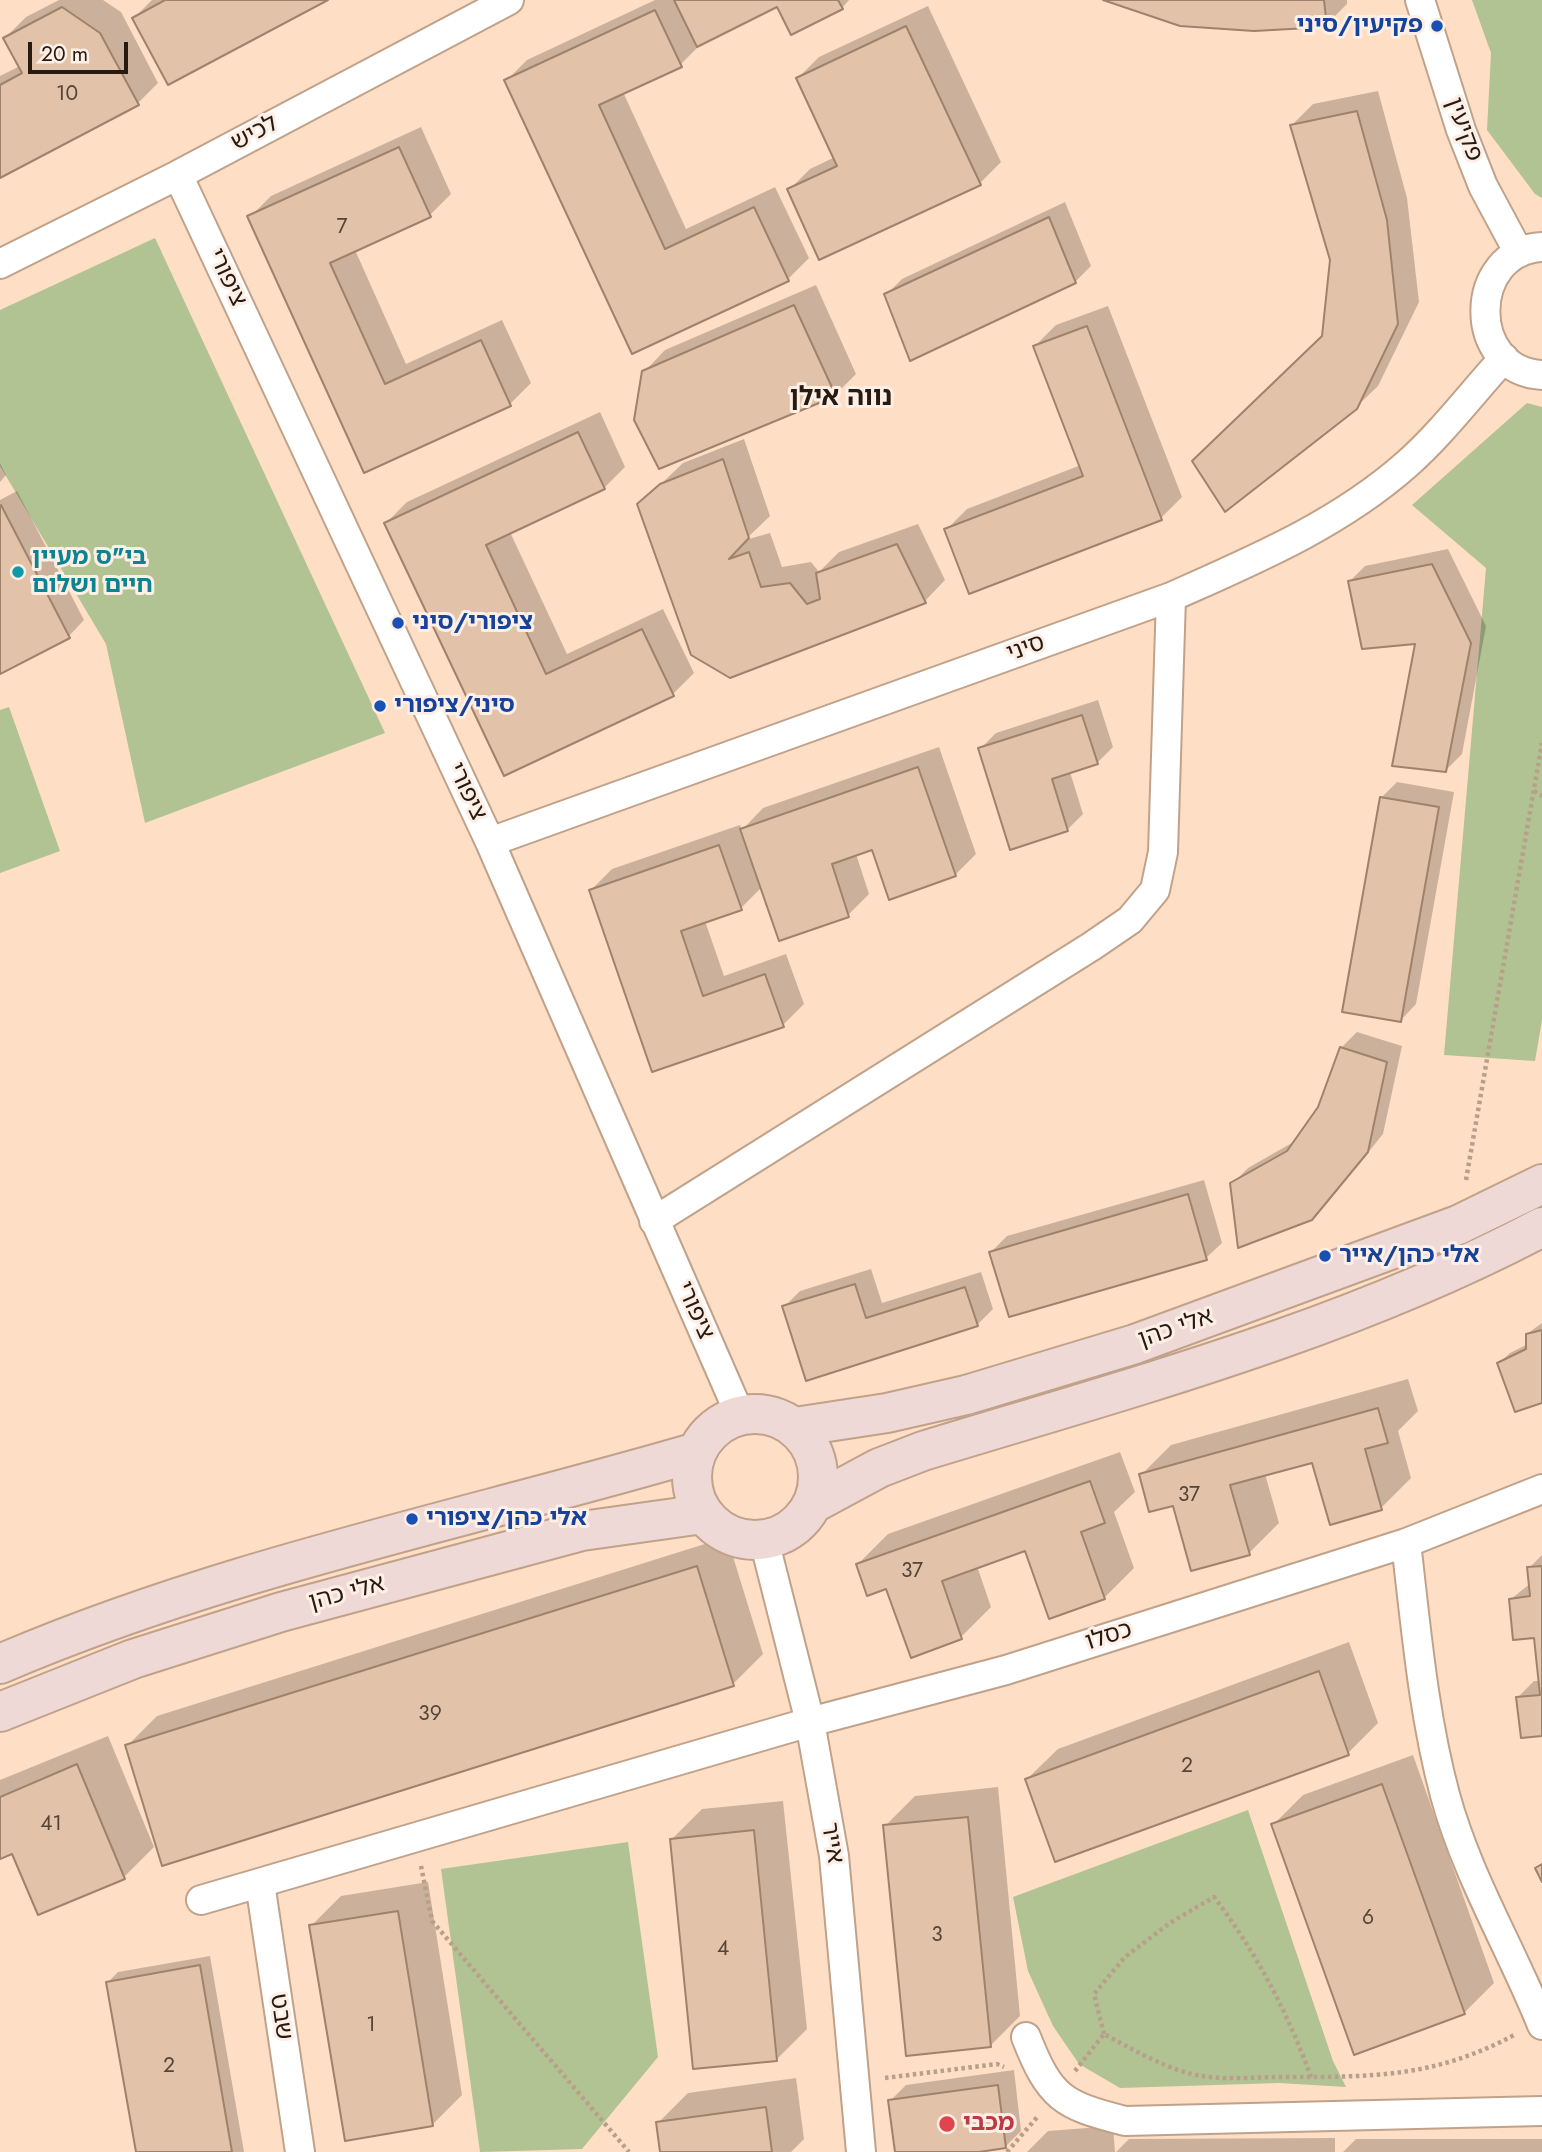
<!DOCTYPE html>
<html>
<head>
<meta charset="utf-8">
<style>
	body { margin:0 }
	#map { position:relative; width:1542px; height:2152px; overflow:hidden; background:#fedec4; font-family:Jost,sans-serif }
	canvas { display:block }
	.scale { position:absolute; left:28px; top:42px; width:100px; height:32px; box-sizing:border-box; border:4px solid #261a11; border-top:0; padding-left:9px; font-size:21px; line-height:24px; white-space:nowrap; color:#261a11; -webkit-text-stroke:5px #fdefe5; paint-order:stroke }
</style>
</head>
<body>
<div id="map">
<canvas width="1542" height="2152"></canvas>
<div class="scale">20 m</div>
</div>
<script>
const ctx = document.querySelector('canvas').getContext('2d');
ctx.lineJoin = 'round';
function fillPath(path, color) {
  ctx.fillStyle = color;
  ctx.fill(path, 'evenodd');
}
function stroke(path, color, width, dash) {
  ctx.strokeStyle = color;
  ctx.lineWidth = width;
  ctx.lineCap = dash ? 'butt' : 'round';
  ctx.setLineDash(dash || []);
  ctx.stroke(path);
}
function label(font, color, halo, rows, align = 'center') {
  ctx.font = font + ' Jost,"Noto Sans Hebrew",sans-serif';
  ctx.lineWidth = 6;
  ctx.setLineDash([]);
  ctx.textBaseline = 'middle';
  ctx.strokeStyle = halo;
  ctx.fillStyle = color;
  for (const [text, x, y, turn = 0] of rows) {
    ctx.save();
    ctx.translate(x, y);
    ctx.rotate((+turn || 0) * Math.PI / 180);
    ctx.textAlign = isNaN(turn) ? turn : align;
    if (halo) ctx.strokeText(text, 0, 0);
    ctx.fillText(text, 0, 0);
    ctx.restore();
  }
}
fillPath(new Path2D(`
	M 1472,0 L 1542,0 L 1542,198 L 1535,194 L 1487,130 L 1491,53 Z
	M 155,238 L 385,733 L 145,823 L 106,644 L 0,466 L 0,310 Z
	M 1527,403 L 1542,407 L 1542,1020 L 1535,1061 L 1444,1055 L 1486,568 L 1412,505 Z
	M 9,707 L 60,851 L 0,873 L 0,710 Z
	M 1248,1810 L 1333,2061 L 1346,2087 L 1279,2083 L 1120,2088 L 1079,2064 L 1053,2026 L 1028,1971 L 1013,1897 Z
	M 628,1842 L 658,2057 L 582,2149 L 480,2152 L 441,1869 Z`), '#b1c392');
fillPath(new Path2D(`
	M 59,0 L 103,0 L 121,12 L 158,83 L 137,104 L 0,176 L 0,76 L 20,66 L 5,38 L 26,17 Z
	M 152,0 L 324,0 L 134,18 Z
	M 655,0 L 849,0 L 842,8 L 778,5 L 701,44 L 680,65 L 623,92 L 686,229 L 775,187 L 809,258 L 788,279 L 633,352 L 506,81 L 527,60 Z
	M 1107,0 L 1347,0 L 1347,4 L 1326,25 L 1180,24 Z
	M 928,6 L 1001,162 L 980,183 L 789,190 L 810,169 L 835,157 L 798,78 L 819,57 Z
	M 1378,91 L 1407,198 L 1419,302 L 1378,386 L 1356,407 L 1324,336 L 1331,260 L 1292,125 L 1313,104 Z
	M 421,127 L 451,194 L 430,215 L 355,250 L 406,364 L 502,320 L 531,383 L 510,404 L 365,471 L 250,217 L 271,196 Z
	M 1065,202 L 1091,266 L 1075,282 L 886,295 L 902,279 Z
	M 816,285 L 856,374 L 835,395 L 660,466 L 644,372 L 665,350 Z
	M 1108,306 L 1182,497 L 1161,518 L 946,530 L 967,509 L 1081,465 L 1035,346 L 1056,325 Z
	M 600,412 L 625,467 L 604,488 L 510,532 L 567,654 L 663,609 L 694,673 L 673,694 L 504,773 L 386,523 L 407,502 Z
	M 744,439 L 770,516 L 745,540 L 770,533 L 782,567 L 811,562 L 819,572 L 839,552 L 918,524 L 945,580 L 925,601 L 730,676 L 639,505 L 683,463 Z
	M 0,463 L 6,475 L 0,482 Z
	M 17,491 L 84,620 L 69,636 L 0,672 L 0,500 Z
	M 1448,549 L 1486,626 L 1462,754 L 1446,770 L 1417,642 L 1349,582 L 1365,566 Z
	M 1098,700 L 1113,747 L 1097,763 L 1070,772 L 1083,814 L 1067,830 L 980,749 L 996,733 Z
	M 939,747 L 976,854 L 955,875 L 873,848 L 856,854 L 869,894 L 848,915 L 762,887 L 741,908 L 705,921 L 724,976 L 786,954 L 804,1004 L 783,1025 L 653,1069 L 591,890 L 612,869 L 740,825 L 742,830 L 763,808 Z
	M 1397,782 L 1454,792 L 1416,1004 L 1401,1020 L 1381,798 Z
	M 1357,1032 L 1402,1046 L 1383,1134 L 1328,1202 L 1311,1219 L 1232,1184 L 1248,1168 L 1297,1140 L 1320,1108 L 1341,1048 Z
	M 1204,1180 L 1222,1243 L 1206,1258 L 991,1252 L 1007,1236 Z
	M 871,1269 L 882,1303 L 981,1272 L 993,1309 L 977,1325 L 807,1379 L 784,1307 L 800,1291 Z
	M 1542,1323 L 1542,1402 L 1499,1363 L 1510,1353 L 1528,1344 L 1527,1334 Z
	M 1408,1379 L 1418,1411 L 1398,1431 L 1411,1478 L 1381,1508 L 1314,1461 L 1265,1474 L 1279,1523 L 1249,1553 L 1174,1504 L 1141,1475 L 1171,1445 Z
	M 1120,1452 L 1135,1492 L 1114,1512 L 1134,1568 L 1104,1598 L 1026,1549 L 977,1566 L 991,1607 L 961,1637 L 912,1656 L 887,1587 L 858,1564 L 888,1534 Z
	M 727,1537 L 763,1654 L 733,1684 L 127,1746 L 157,1716 Z
	M 1542,1555 L 1542,1734 L 1518,1697 L 1534,1681 L 1540,1681 L 1535,1636 L 1511,1599 L 1531,1583 L 1529,1568 Z
	M 1349,1642 L 1378,1723 L 1348,1753 L 1027,1779 L 1058,1749 Z
	M 108,1736 L 154,1847 L 124,1877 L 39,1913 L 13,1851 L 0,1857 L 0,1780 Z
	M 1413,1755 L 1494,1983 L 1464,2013 L 1273,1825 L 1303,1795 Z
	M 998,1787 L 1020,2016 L 990,2046 L 885,1826 L 915,1796 Z
	M 783,1801 L 807,2029 L 777,2059 L 672,1839 L 702,1809 Z
	M 428,1882 L 462,2095 L 432,2125 L 311,1926 L 341,1896 Z
	M 210,1956 L 244,2152 L 138,2152 L 108,1982 L 118,1972 Z
	M 1014,2070 L 1021,2131 L 1005,2147 L 966,2152 L 896,2152 L 890,2101 L 906,2085 Z
	M 796,2078 L 804,2139 L 791,2152 L 662,2152 L 658,2123 L 688,2093 Z
	M 1113,2126 L 1115,2152 L 1027,2152 L 1048,2131 Z
	M 1335,2138 L 1335,2152 L 1116,2152 L 1129,2139 Z
	M 1356,2139 L 1542,2139 L 1542,2152 L 1343,2152 Z`), '#0003');
const building = new Path2D(`
	M 165,0 L 328,0 L 168,85 L 132,18 Z
	M 674,0 L 838,0 L 843,9 L 791,35 L 777,7 L 697,47 Z
	M 1103,0 L 1324,0 L 1327,27 L 1254,31 L 1180,26 Z
	M 62,7 L 100,33 L 139,105 L 0,178 L 0,85 L 22,73 L 3,38 Z
	M 655,10 L 682,67 L 599,105 L 665,249 L 754,207 L 789,281 L 632,354 L 504,80 Z
	M 906,26 L 981,185 L 819,260 L 787,189 L 837,166 L 796,78 Z
	M 1357,111 L 1387,220 L 1398,324 L 1357,409 L 1225,512 L 1192,461 L 1322,336 L 1330,260 L 1290,125 Z
	M 399,147 L 431,217 L 330,263 L 385,384 L 481,340 L 511,406 L 364,473 L 247,216 Z
	M 1049,217 L 1076,283 L 910,361 L 884,294 Z
	M 794,305 L 836,396 L 659,469 L 634,420 L 642,371 Z
	M 1087,326 L 1162,520 L 969,594 L 944,529 L 1083,476 L 1033,346 Z
	M 578,432 L 605,489 L 486,545 L 546,674 L 642,629 L 674,696 L 504,776 L 384,523 Z
	M 723,459 L 749,538 L 729,559 L 749,552 L 761,587 L 790,583 L 807,604 L 820,599 L 816,573 L 897,544 L 926,603 L 730,678 L 691,655 L 637,504 L 660,484 Z
	M 1,505 L 70,638 L 0,674 L 0,506 Z
	M 1432,564 L 1471,643 L 1446,772 L 1392,766 L 1415,644 L 1362,649 L 1348,581 Z
	M 1082,715 L 1098,764 L 1052,779 L 1068,831 L 1010,850 L 978,748 Z
	M 918,767 L 956,876 L 889,900 L 872,850 L 832,864 L 849,917 L 779,941 L 740,829 Z
	M 1380,797 L 1439,807 L 1401,1022 L 1342,1012 Z
	M 719,845 L 742,910 L 681,931 L 703,996 L 765,974 L 784,1027 L 652,1072 L 589,890 Z
	M 1340,1047 L 1387,1062 L 1368,1152 L 1312,1220 L 1238,1248 L 1230,1183 L 1287,1151 L 1318,1107 Z
	M 1188,1194 L 1207,1260 L 1009,1317 L 989,1252 Z
	M 855,1284 L 866,1318 L 965,1287 L 978,1326 L 806,1381 L 782,1306 Z
	M 1542,1330 L 1542,1403 L 1515,1412 L 1497,1363 L 1526,1349 L 1526,1334 Z
	M 1378,1408 L 1388,1443 L 1365,1449 L 1382,1510 L 1330,1525 L 1312,1463 L 1230,1485 L 1250,1555 L 1191,1571 L 1173,1506 L 1149,1512 L 1139,1474 Z
	M 1090,1481 L 1105,1523 L 1081,1532 L 1105,1599 L 1049,1619 L 1025,1551 L 942,1581 L 962,1639 L 911,1658 L 886,1589 L 867,1596 L 856,1564 Z
	M 697,1566 L 734,1686 L 162,1866 L 125,1745 Z
	M 1542,1566 L 1542,1736 L 1521,1738 L 1516,1697 L 1540,1695 L 1534,1638 L 1513,1640 L 1509,1599 L 1530,1596 L 1527,1567 Z
	M 1319,1671 L 1349,1755 L 1055,1862 L 1025,1779 Z
	M 77,1764 L 125,1879 L 38,1915 L 12,1854 L 0,1859 L 0,1797 Z
	M 1382,1784 L 1465,2014 L 1354,2055 L 1271,1824 Z
	M 968,1817 L 991,2047 L 906,2056 L 883,1825 Z
	M 754,1830 L 777,2061 L 693,2069 L 670,1839 Z
	M 1542,1864 L 1542,1882 L 1535,1868 Z
	M 398,1911 L 433,2126 L 345,2141 L 309,1925 Z
	M 200,1965 L 232,2152 L 136,2152 L 106,1982 Z
	M 998,2085 L 1006,2148 L 979,2152 L 895,2152 L 888,2100 Z
	M 766,2107 L 772,2152 L 660,2152 L 656,2122 Z`);
fillPath(building, '#e2c3a9');
stroke(building, '#9f826a', 2);
const street = new Path2D(`
	M 1420,0 L 1461,130 L 1483,186 L 1519,253
	M 178,175 L 490,842 L 740,1415
	M 1542,247 C 1467,251 1466,371 1542,375
	M 0,264 L 178,175 L 509,0
	M 490,842 L 1171,597 C 1254,560 1338,525 1407,464 C 1442,433 1472,393 1504,358
	M 654,1221 L 1092,946 L 1130,920 L 1155,890 L 1163,852 L 1171,597
	M 764,1540 L 810,1722 L 834,1856 L 861,2152
	M 1406,1543 C 1416,1627 1423,1713 1445,1795 C 1467,1876 1511,1948 1542,2025
	M 260,1883 L 300,2152
	M 201,1900 L 810,1722 L 1006,1670 L 1406,1543 L 1542,1489
	M 1026,2037 C 1050,2098 1062,2105 1125,2121 L 1542,2111`);
const secondary = new Path2D(`
	M692 1477a63 63 0 1 1 126 0a63 63 0 1 1-126 0Z
	M 795,1427 L 887,1413 L 966,1395 L 1135,1344 L 1458,1225 L 1542,1184
	M 814,1503 L 879,1468 L 923,1451 C 1133,1387 1347,1330 1542,1227
	M 0,1664 C 224,1568 464,1520 697,1452
	M 0,1712 L 133,1659 L 281,1612 L 582,1531 L 703,1514`);
stroke(street, '#c0a28a', 32);
stroke(secondary, '#c0a28a', 42);
stroke(new Path2D(`
	M 1534,791 L 1542,796
	M 1466,1180 L 1542,743
	M 421,1866 L 432,1921 L 629,2152
	M 1104,2034 L 1094,1994 L 1125,1957 L 1170,1923 L 1214,1897 C 1256,1952 1288,2013 1311,2077
	M 1075,2071 L 1104,2034 C 1132,2049 1171,2072 1202,2076 C 1228,2080 1256,2077 1283,2077 C 1371,2077 1435,2078 1516,2034
	M 885,2078 L 997,2064 L 1004,2067
	M 1007,2152 L 1039,2115`), '#b89f8a', 4.5, [3.5, 3.5]);
stroke(street, '#fff', 28);
stroke(secondary, '#efd9d6', 38);
for (const [x, y, r, color] of [
	[1437,26,7,"#1a4fb4"],
	[18,572,7,"#0f9aa8"],
	[398,623,7,"#1a4fb4"],
	[380,706,7,"#1a4fb4"],
	[1325,1256,7,"#1a4fb4"],
	[412,1519,7,"#1a4fb4"],
	[947,2124,9,"#e0444e"]
]) {
  const dot = new Path2D();
  dot.arc(x, y, r, 0, 2 * Math.PI);
  ctx.fillStyle = color;
  ctx.fill(dot);
  stroke(dot, '#fdefe5', 2.5);
}
label('21px', '#554437', null, [
	["10",67,95],
	["7",342,228],
	["37",1189,1496],
	["37",912,1572],
	["39",430,1715],
	["2",1187,1767],
	["41",51,1825],
	["6",1368,1919],
	["3",937,1936],
	["4",723,1950],
	["1",371,2026],
	["2",169,2067]
]);
label('bold 24px', '#164399', '#fdefe5', [
	["פקיעין/סיני",1423,26,"right"],
	["ציפורי/סיני",412,623],
	["סיני/ציפורי",394,706],
	["אלי כהן/אייר",1339,1256],
	["אלי כהן/ציפורי",426,1519]
], 'left');
label('24px', '#261a11', '#fdefe5', [
	["פקיעין",1463,130,70],
	["לכיש",255,134,-28],
	["ציפורי",226,278,65],
	["סיני",1026,649,-20],
	["ציפורי",466,792,65],
	["ציפורי",694,1311,66],
	["אלי כהן",1176,1329,-19],
	["אלי כהן",347,1594,-15],
	["כסלו",1109,1637,-18],
	["אייר",831,1843,81],
	["שבט",280,2017,82]
]);
label('bold 24px', '#0d838f', '#fdefe5', [
	["בי\"ס מעיין",32,558],
	["חיים ושלום",32,586]
], 'left');
label('bold 24px', '#be3a42', '#fdefe5', [
	["מכבי",963,2124]
], 'left');
label('bold 26px', '#261a11', '#fdefe5', [
	["נווה אילן",841,399]
]);
</script>
</body>
</html>
